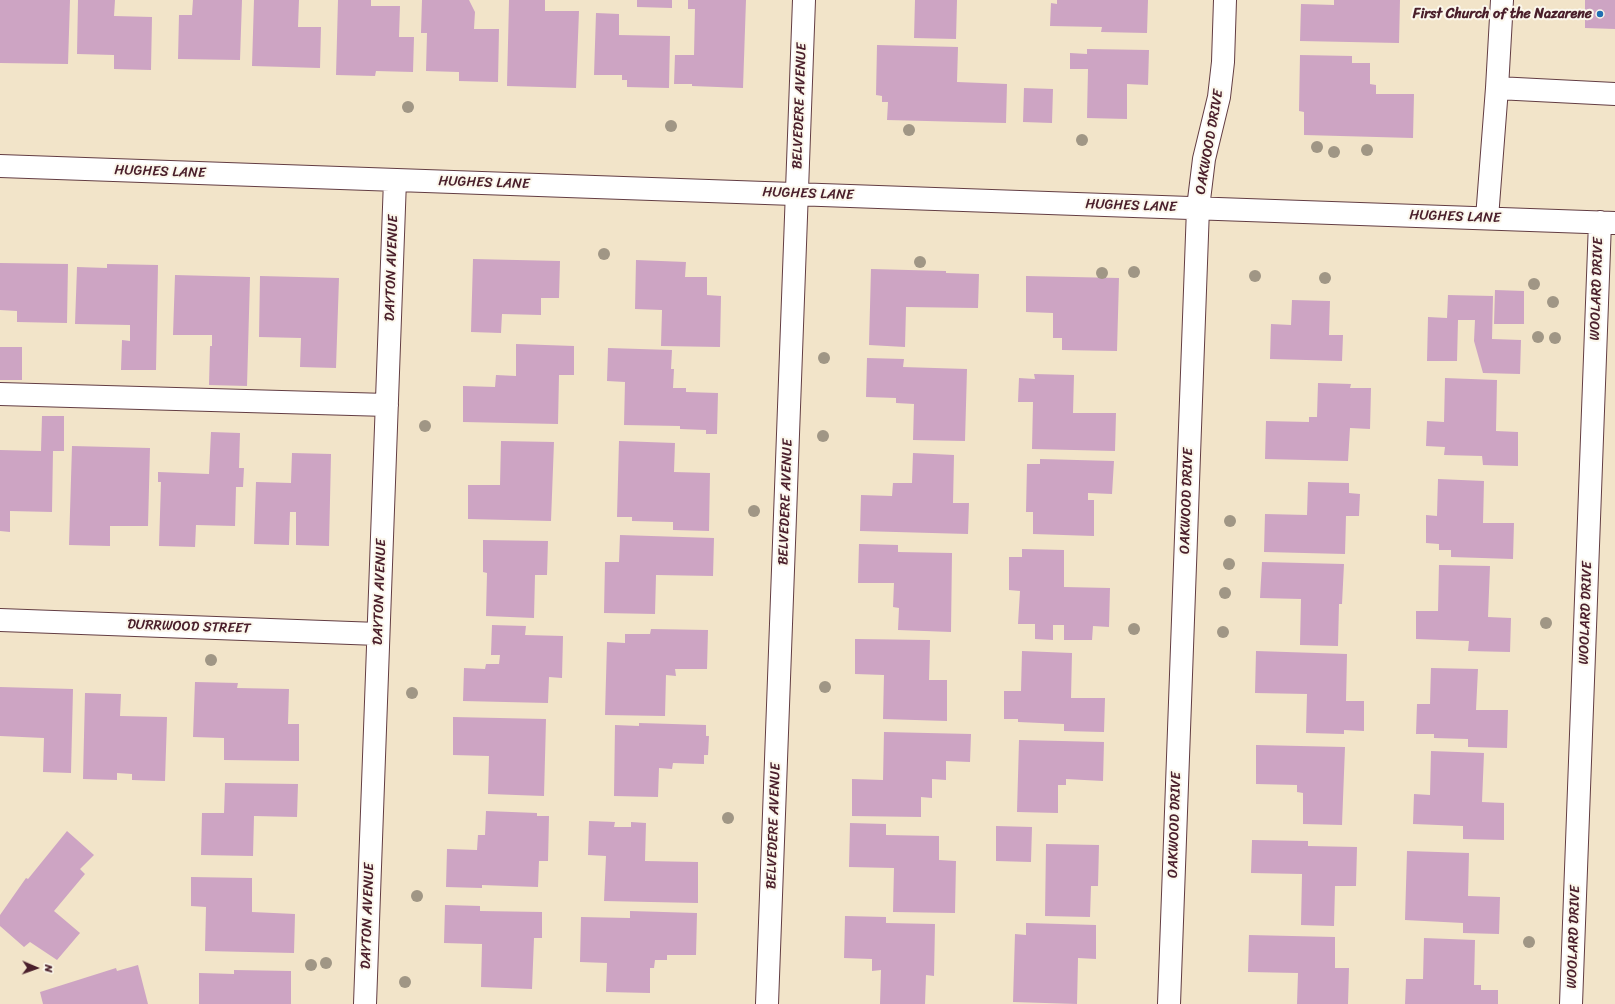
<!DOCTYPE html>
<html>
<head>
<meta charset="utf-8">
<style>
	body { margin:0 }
	#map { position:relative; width:1615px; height:1004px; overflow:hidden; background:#f2e4c9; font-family:Sriracha,sans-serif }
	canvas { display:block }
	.north { position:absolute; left:16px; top:948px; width:40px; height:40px; -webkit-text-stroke:3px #fbf7ec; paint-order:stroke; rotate:92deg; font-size:11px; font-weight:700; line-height:16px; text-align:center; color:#4a1f2b }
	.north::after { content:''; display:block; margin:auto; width:14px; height:18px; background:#4a1f2b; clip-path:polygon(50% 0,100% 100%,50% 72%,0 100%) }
</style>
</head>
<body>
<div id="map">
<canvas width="1615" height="1004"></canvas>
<div class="north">N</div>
</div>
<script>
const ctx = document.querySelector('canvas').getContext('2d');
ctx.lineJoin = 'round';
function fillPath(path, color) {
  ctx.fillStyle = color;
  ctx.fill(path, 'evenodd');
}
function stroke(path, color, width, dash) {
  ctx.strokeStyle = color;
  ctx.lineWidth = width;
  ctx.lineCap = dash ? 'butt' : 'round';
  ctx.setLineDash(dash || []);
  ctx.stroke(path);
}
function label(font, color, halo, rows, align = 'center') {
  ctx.font = font + ' Sriracha,sans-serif';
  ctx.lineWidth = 4;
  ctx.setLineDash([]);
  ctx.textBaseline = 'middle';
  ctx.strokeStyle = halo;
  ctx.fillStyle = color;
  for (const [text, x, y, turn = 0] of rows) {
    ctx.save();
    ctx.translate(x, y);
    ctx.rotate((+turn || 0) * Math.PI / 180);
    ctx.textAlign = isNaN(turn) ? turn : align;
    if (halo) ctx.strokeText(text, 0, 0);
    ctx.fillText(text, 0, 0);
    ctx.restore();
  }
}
fillPath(new Path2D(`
	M 0,0 L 70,0 L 68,64 L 0,63 Z
	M 78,0 L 115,0 L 114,16 L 152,17 L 151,70 L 114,69 L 114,55 L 77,54 Z
	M 193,0 L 242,0 L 240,60 L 178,59 L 179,15 L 192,15 Z
	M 254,0 L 299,0 L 298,27 L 321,27 L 320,68 L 252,66 Z
	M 338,0 L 371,0 L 371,6 L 400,6 L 399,37 L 414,37 L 413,72 L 376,71 L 375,76 L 336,75 Z
	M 422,0 L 469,0 L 475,12 L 474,29 L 499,29 L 498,82 L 459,81 L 459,72 L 426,71 L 427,33 L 421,33 Z
	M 509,0 L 545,0 L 545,11 L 579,11 L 576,88 L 507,86 Z
	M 637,0 L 672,0 L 672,8 L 637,7 Z
	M 688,0 L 746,0 L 743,88 L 692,86 L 692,84 L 674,84 L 675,55 L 694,55 L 695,9 L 688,9 Z
	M 915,0 L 957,0 L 956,39 L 914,38 Z
	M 1057,0 L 1148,0 L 1147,33 L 1101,32 L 1102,27 L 1050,26 L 1051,3 L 1057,4 Z
	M 1334,0 L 1400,0 L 1399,43 L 1300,41 L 1301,4 L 1334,5 Z
	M 1585,0 L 1615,0 L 1615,29 L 1585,28 Z
	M 596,13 L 619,14 L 619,35 L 670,36 L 669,88 L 627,87 L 627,80 L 622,80 L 622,75 L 594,75 Z
	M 877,45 L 958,47 L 957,82 L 1007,84 L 1006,123 L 887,120 L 888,102 L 882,102 L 882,96 L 876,95 Z
	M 1087,49 L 1149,50 L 1148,85 L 1127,84 L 1127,119 L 1087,118 L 1088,69 L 1070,69 L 1070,53 L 1087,54 Z
	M 1300,55 L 1352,56 L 1352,63 L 1370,63 L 1370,84 L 1376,85 L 1376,94 L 1414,94 L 1413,138 L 1304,135 L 1304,112 L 1299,111 Z
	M 1024,88 L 1053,89 L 1052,123 L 1023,122 Z
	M 473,259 L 560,261 L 559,298 L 541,298 L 541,315 L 502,314 L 501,333 L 471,332 Z
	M 636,260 L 686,262 L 685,277 L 707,277 L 707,295 L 721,296 L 720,347 L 661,346 L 662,310 L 635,309 Z
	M 0,263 L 68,264 L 67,323 L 17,322 L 17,311 L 0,310 Z
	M 107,264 L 158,265 L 156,370 L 121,370 L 122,340 L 130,341 L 130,325 L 75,324 L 77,267 L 107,268 Z
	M 871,269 L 946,271 L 946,273 L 979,274 L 978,308 L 906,307 L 905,347 L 869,345 Z
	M 175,275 L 250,277 L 247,386 L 209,385 L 210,346 L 212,346 L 212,335 L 173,335 Z
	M 260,276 L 339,278 L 336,368 L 300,367 L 301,338 L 259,337 Z
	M 1026,276 L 1119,278 L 1117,351 L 1062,350 L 1062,338 L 1053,338 L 1053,313 L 1026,312 Z
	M 1495,290 L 1524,291 L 1524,324 L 1494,324 Z
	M 1448,295 L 1493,296 L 1492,339 L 1521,340 L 1520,374 L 1483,373 L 1474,341 L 1475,320 L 1458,320 L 1457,361 L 1427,361 L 1428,317 L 1447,318 Z
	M 1292,300 L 1330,301 L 1329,335 L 1343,335 L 1342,361 L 1270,359 L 1271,324 L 1291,325 Z
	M 516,344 L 574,346 L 574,375 L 559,375 L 558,424 L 463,422 L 463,386 L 495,387 L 496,375 L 516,376 Z
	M 0,347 L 22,347 L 22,380 L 0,380 Z
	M 608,348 L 672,350 L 671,369 L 674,369 L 673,388 L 686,388 L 686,392 L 718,393 L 717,434 L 706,434 L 706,430 L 680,429 L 680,426 L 624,425 L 625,382 L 607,381 Z
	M 867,358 L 904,359 L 903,367 L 967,369 L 965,441 L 913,440 L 914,404 L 896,403 L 896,398 L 866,397 Z
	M 1034,374 L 1074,375 L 1073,413 L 1116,413 L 1115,451 L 1032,449 L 1033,402 L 1018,402 L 1019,378 L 1035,379 Z
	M 1445,378 L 1497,380 L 1496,431 L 1518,432 L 1518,466 L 1483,465 L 1482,456 L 1444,455 L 1445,447 L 1426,446 L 1427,421 L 1444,422 Z
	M 1318,383 L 1351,384 L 1350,388 L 1371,388 L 1370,429 L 1350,428 L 1348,461 L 1265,459 L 1266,421 L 1309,422 L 1309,417 L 1317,417 Z
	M 42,416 L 64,416 L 64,451 L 53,451 L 52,512 L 10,511 L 10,532 L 0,531 L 0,450 L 41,451 Z
	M 211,432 L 240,433 L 239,468 L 244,468 L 243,487 L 236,487 L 235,526 L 196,525 L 195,547 L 159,546 L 161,482 L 158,482 L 158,472 L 209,474 Z
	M 501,441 L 554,442 L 551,521 L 468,519 L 468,485 L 500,485 Z
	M 619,441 L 675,443 L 674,472 L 710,473 L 709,531 L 673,530 L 673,522 L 632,521 L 632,517 L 617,517 Z
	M 72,446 L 150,448 L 148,526 L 110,526 L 110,546 L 69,545 Z
	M 292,453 L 331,454 L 329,546 L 296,545 L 296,512 L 290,512 L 289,545 L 254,544 L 256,482 L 291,483 Z
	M 913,453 L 954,455 L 953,503 L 969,503 L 968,534 L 860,531 L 861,495 L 892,496 L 893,483 L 912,483 Z
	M 1040,459 L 1114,461 L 1112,494 L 1088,493 L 1088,500 L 1094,500 L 1094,536 L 1033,534 L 1033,512 L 1026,512 L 1027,464 L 1040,464 Z
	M 1438,479 L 1484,481 L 1483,523 L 1514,523 L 1513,559 L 1451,557 L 1451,550 L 1439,550 L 1439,544 L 1426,543 L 1426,515 L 1437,516 Z
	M 1308,482 L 1349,483 L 1349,493 L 1360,494 L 1359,516 L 1346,516 L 1345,554 L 1264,552 L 1265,514 L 1307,515 Z
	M 620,535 L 714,538 L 713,576 L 656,575 L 655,614 L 604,613 L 605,562 L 619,562 Z
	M 483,540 L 548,541 L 547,575 L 535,575 L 534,618 L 486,616 L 487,573 L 483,572 Z
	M 859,544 L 898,545 L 898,552 L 952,553 L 951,632 L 898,630 L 899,608 L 893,607 L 894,583 L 858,583 Z
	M 1022,549 L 1064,550 L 1064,587 L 1110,588 L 1109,627 L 1093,626 L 1092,640 L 1064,640 L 1064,625 L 1053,625 L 1053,640 L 1035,639 L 1035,624 L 1018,624 L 1020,591 L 1009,590 L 1009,557 L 1022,557 Z
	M 1262,562 L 1344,564 L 1342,604 L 1339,604 L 1338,646 L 1300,645 L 1301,599 L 1260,598 Z
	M 1439,565 L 1490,566 L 1488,617 L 1511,618 L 1510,652 L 1468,651 L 1469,641 L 1416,639 L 1416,611 L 1438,611 Z
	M 492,625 L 526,626 L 525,635 L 563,636 L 562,678 L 549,677 L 548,703 L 463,701 L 464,668 L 485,669 L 486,664 L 499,664 L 500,655 L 491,655 Z
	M 651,629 L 708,630 L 707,669 L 675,669 L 676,676 L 666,675 L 665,716 L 605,715 L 607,642 L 625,643 L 625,634 L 650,634 Z
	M 855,639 L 930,640 L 929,680 L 947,680 L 947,721 L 883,719 L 884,675 L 855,674 Z
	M 1022,651 L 1072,653 L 1071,698 L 1105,698 L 1104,732 L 1064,731 L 1064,724 L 1018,722 L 1018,719 L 1004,719 L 1004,691 L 1021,691 Z
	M 1256,651 L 1347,654 L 1346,701 L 1364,701 L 1364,731 L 1344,730 L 1344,734 L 1306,733 L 1307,694 L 1255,693 Z
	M 1431,668 L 1478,669 L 1476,710 L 1508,710 L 1507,748 L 1468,747 L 1468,739 L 1434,738 L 1434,734 L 1416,734 L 1417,704 L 1430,704 Z
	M 195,682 L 238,683 L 237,688 L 289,689 L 288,724 L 299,724 L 299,761 L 224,760 L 224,738 L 193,737 Z
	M 0,687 L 73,689 L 71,773 L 43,772 L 44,738 L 0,736 Z
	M 85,693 L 121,694 L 120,716 L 167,717 L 165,781 L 132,780 L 132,774 L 117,773 L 117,780 L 83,779 Z
	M 453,717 L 546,719 L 544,796 L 488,794 L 489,756 L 453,755 Z
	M 639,723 L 706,725 L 706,736 L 709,736 L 708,755 L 704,755 L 704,764 L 673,763 L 672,769 L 659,768 L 658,797 L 614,796 L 615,725 L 639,726 Z
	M 884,732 L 971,734 L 970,762 L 946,761 L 946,780 L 932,779 L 932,798 L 921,797 L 921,817 L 852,816 L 852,779 L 883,780 Z
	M 1019,740 L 1104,742 L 1103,781 L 1066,779 L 1066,785 L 1058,785 L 1058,813 L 1017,812 Z
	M 1256,745 L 1345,747 L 1342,825 L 1303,824 L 1303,793 L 1297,792 L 1297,785 L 1256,784 Z
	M 1431,751 L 1484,753 L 1482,802 L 1504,803 L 1504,840 L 1463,839 L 1463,826 L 1413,824 L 1414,794 L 1430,795 Z
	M 225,783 L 298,784 L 297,817 L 254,816 L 253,856 L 201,855 L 202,813 L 224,813 Z
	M 486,811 L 537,813 L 537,816 L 549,816 L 548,861 L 539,861 L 538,887 L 482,885 L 482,888 L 446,887 L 447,849 L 477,850 L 478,835 L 485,835 Z
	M 589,821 L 615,822 L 614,827 L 631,827 L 631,822 L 646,823 L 645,861 L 698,862 L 698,903 L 604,901 L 606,856 L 588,855 Z
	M 850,823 L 886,824 L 886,835 L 939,836 L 939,860 L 956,861 L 955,913 L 893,912 L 894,868 L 849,867 Z
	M 996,826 L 1032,827 L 1031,862 L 996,861 Z
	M 67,831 L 94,855 L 80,869 L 85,874 L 54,911 L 80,933 L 57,960 L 30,942 L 24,947 L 0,926 L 0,915 L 26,878 L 28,879 Z
	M 1252,840 L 1308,841 L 1308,846 L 1357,847 L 1356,886 L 1335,886 L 1334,926 L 1301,925 L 1302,874 L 1251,873 Z
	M 1046,844 L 1099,845 L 1098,886 L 1091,886 L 1090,917 L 1045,916 Z
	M 1407,851 L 1469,853 L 1468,896 L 1500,897 L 1499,934 L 1463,933 L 1463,923 L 1405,920 Z
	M 191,877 L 252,878 L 252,912 L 295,914 L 294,953 L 205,951 L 206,907 L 191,906 Z
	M 445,905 L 480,906 L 480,911 L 542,912 L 542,938 L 534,938 L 532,989 L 481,987 L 482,944 L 444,943 Z
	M 630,911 L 697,913 L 696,955 L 667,955 L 667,960 L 655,960 L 654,968 L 650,968 L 650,993 L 606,992 L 607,963 L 580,962 L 581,917 L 630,918 Z
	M 845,916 L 886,917 L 886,923 L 935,924 L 934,976 L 926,975 L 925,1004 L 880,1004 L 881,970 L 872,971 L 872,959 L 844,958 Z
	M 1026,923 L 1096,925 L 1096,959 L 1078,958 L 1077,1004 L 1013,1002 L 1015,934 L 1026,935 Z
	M 1249,935 L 1335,937 L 1335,968 L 1349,968 L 1348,1004 L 1297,1004 L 1298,973 L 1248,972 Z
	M 1424,938 L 1475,940 L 1474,985 L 1481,985 L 1481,990 L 1498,990 L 1498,1004 L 1405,1004 L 1406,979 L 1423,979 Z
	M 138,965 L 148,1004 L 43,1004 L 40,992 L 116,968 L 117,971 Z
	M 234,970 L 291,971 L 291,1004 L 199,1004 L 199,973 L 234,974 Z`), '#cda4c3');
const minor = new Path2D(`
	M 1497,88 L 1502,0
	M 0,166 L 1615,223
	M 1487,218 L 1497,88 L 1615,94
	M 0,394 L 387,405
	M 0,620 L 378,634
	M 365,1004 L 395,180
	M 767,1004 L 804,0
	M 1169,1004 L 1198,208 L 1204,159 L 1219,97 L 1223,62 L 1225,0
	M 1571,1004 L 1600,222`);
stroke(minor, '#633d43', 24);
stroke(minor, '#fff', 22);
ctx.fillStyle = '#a09685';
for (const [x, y] of [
	[408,107],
	[671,126],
	[909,130],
	[1082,140],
	[1317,147],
	[1367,150],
	[1334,152],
	[604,254],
	[920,262],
	[1134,272],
	[1102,273],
	[1255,276],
	[1325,278],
	[1534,284],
	[1553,302],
	[1538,337],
	[1555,338],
	[824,358],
	[425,426],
	[823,436],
	[754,511],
	[1230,521],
	[1229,564],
	[1225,593],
	[1546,623],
	[1134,629],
	[1223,632],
	[211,660],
	[825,687],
	[412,693],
	[728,818],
	[417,896],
	[1529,942],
	[326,963],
	[311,965],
	[405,982]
]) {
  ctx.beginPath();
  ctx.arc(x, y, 6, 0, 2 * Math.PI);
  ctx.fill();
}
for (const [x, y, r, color] of [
	[1600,14,4,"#1f6fb2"]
]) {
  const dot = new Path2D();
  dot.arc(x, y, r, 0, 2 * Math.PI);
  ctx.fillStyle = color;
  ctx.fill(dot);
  stroke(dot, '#fbf7ec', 1.5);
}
label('bold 14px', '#4a1f2b', '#fbf7ec', [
	["First Church of the Nazarene",1592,14]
], 'right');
label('14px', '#4a1f2b', '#fbf7ec', [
	["BELVEDERE AVENUE",800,106,-88],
	["OAKWOOD DRIVE",1210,142,-80],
	["HUGHES LANE",160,172,2],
	["HUGHES LANE",484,183,2],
	["HUGHES LANE",808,194,2],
	["HUGHES LANE",1131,206,2],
	["HUGHES LANE",1455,217,2],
	["DAYTON AVENUE",392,268,-88],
	["WOOLARD DRIVE",1597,289,-88],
	["OAKWOOD DRIVE",1187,501,-88],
	["BELVEDERE AVENUE",786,502,-88],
	["DAYTON AVENUE",380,592,-88],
	["WOOLARD DRIVE",1586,613,-88],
	["DURRWOOD STREET",189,627,2],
	["OAKWOOD DRIVE",1175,825,-88],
	["BELVEDERE AVENUE",774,826,-88],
	["DAYTON AVENUE",368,916,-88],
	["WOOLARD DRIVE",1574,937,-88]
]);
</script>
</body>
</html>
